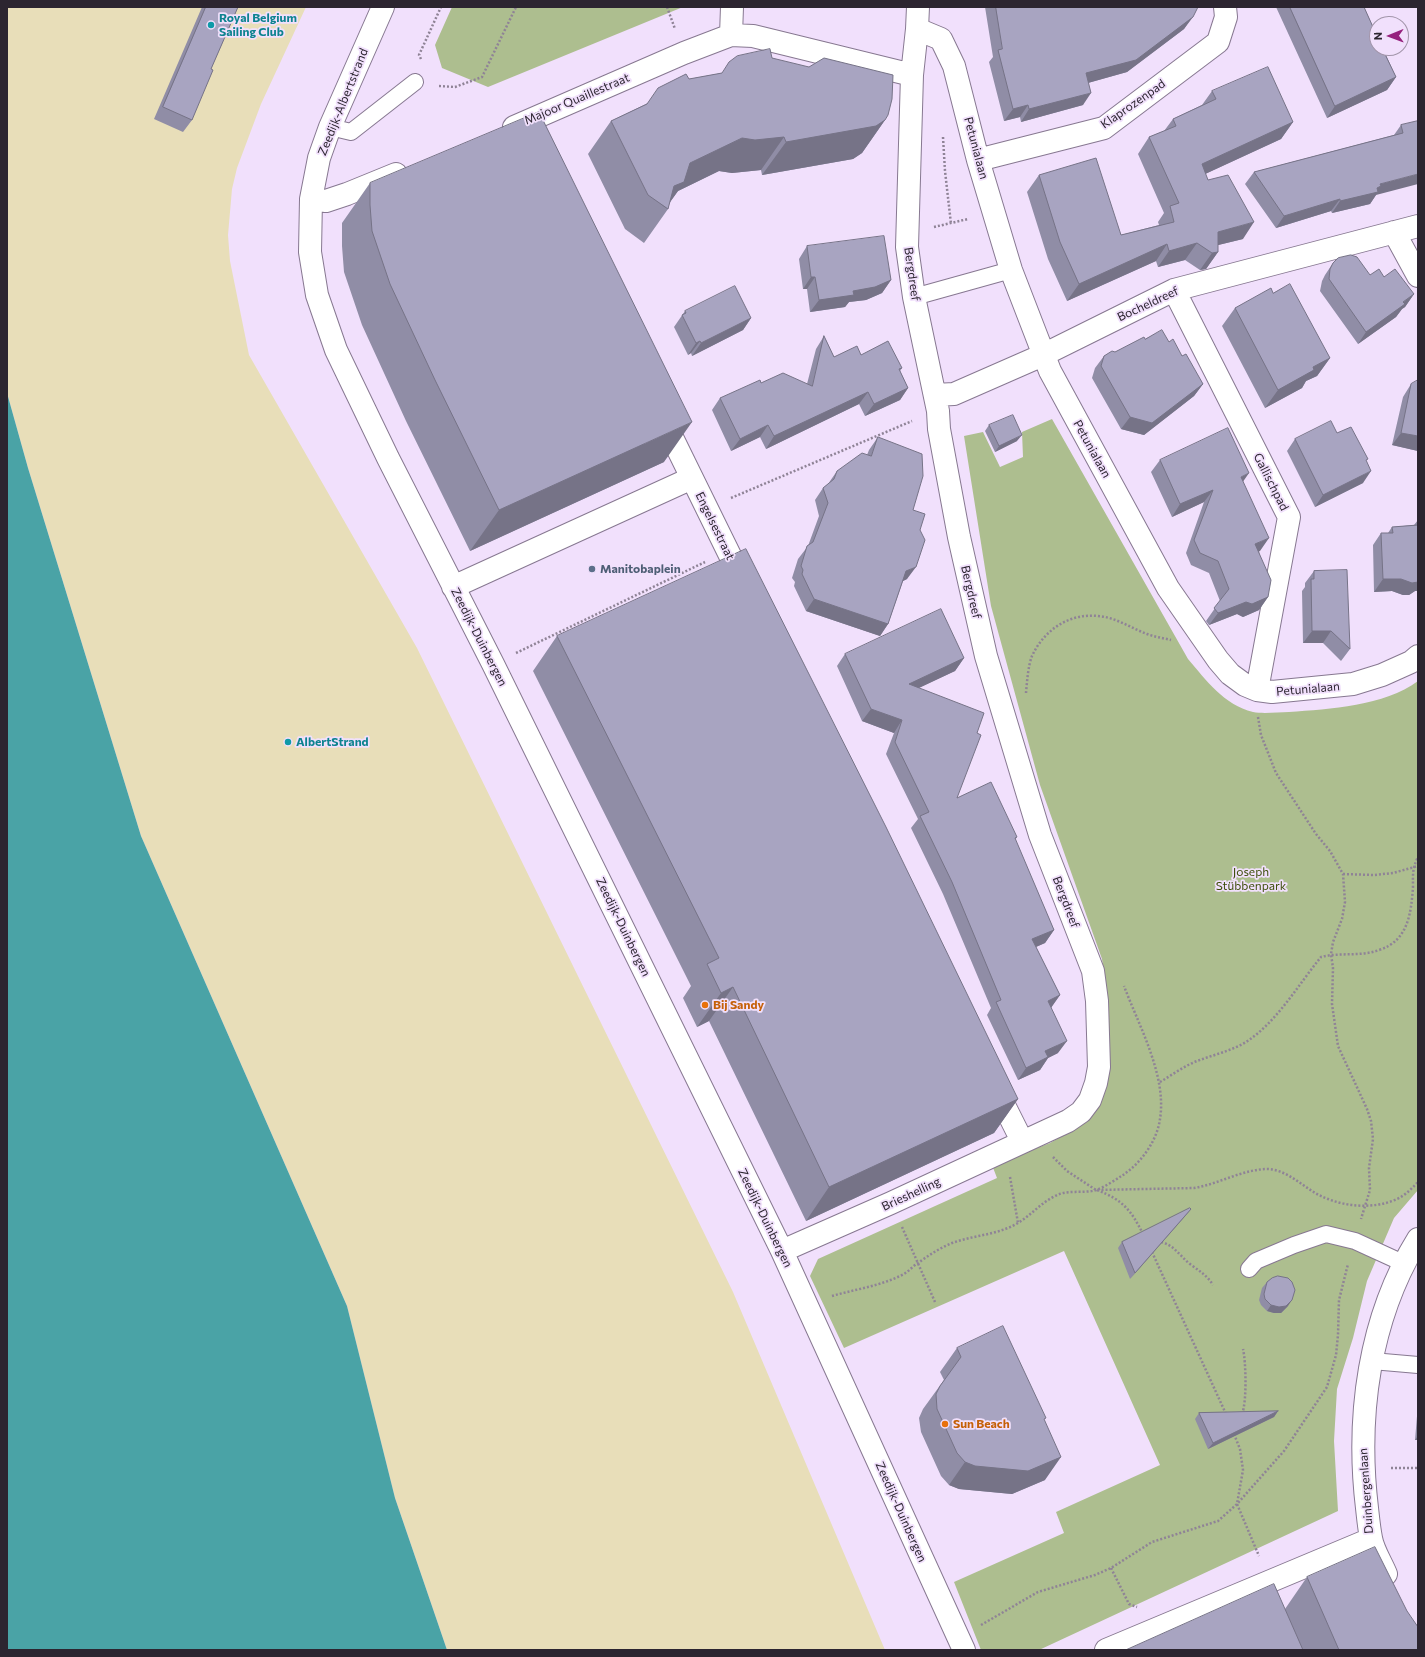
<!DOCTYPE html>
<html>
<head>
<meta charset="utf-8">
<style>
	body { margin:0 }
	#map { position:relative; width:1425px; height:1657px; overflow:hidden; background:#f1e0fc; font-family:Commissioner,sans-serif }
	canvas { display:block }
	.frame { position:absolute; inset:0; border:8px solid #2c2530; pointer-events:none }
	.north { position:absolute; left:1369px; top:16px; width:40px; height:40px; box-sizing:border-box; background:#f1e0fc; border:1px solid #a295aa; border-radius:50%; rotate:269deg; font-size:11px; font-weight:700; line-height:16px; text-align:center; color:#2c2530 }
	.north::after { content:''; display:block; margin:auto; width:14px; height:18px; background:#96217e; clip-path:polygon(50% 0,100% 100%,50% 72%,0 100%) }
</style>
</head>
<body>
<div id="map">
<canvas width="1425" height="1657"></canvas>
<div class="frame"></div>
<div class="north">N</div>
</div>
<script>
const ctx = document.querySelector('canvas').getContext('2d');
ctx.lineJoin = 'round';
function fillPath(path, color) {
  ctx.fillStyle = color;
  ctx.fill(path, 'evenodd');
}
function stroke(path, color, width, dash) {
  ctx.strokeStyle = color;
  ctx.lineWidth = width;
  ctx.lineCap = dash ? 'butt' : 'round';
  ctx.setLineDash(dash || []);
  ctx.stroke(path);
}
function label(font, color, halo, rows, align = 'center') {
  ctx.font = font + ' Commissioner,sans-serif';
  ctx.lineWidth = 3.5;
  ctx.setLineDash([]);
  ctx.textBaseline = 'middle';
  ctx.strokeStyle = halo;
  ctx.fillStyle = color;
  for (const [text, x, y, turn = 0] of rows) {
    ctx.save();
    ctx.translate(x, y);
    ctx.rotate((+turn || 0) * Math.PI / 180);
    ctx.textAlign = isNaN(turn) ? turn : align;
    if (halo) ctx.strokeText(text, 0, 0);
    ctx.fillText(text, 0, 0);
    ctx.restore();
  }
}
fillPath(new Path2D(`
	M 452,7 L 683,7 L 488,87 L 442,68 L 435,45 Z
	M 1052,419 L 1188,659 C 1206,680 1224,705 1253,712 C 1264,714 1278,712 1289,712 C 1330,709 1384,706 1418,681 L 1418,1190 L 1394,1218 L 1367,1281 L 1353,1338 L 1337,1389 L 1334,1441 L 1338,1511 L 1039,1650 L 981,1650 L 954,1582 L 1064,1533 L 1056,1512 L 1160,1465 L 1064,1251 L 844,1348 L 810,1276 L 818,1259 L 997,1178 L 992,1165 L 1050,1143 L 1080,1125 L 1095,1109 L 1107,1085 L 1110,1060 L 1107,994 L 1102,959 L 1040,785 L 991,606 L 964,436 L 983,432 L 1000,467 L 1023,457 L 1022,432 Z`), '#adbe8f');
fillPath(new Path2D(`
	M 7,7 L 306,7 L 261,104 L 237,168 L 232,189 L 228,235 L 230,261 L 249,355 L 417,648 L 733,1292 L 885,1650 L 447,1650 L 395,1498 L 347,1306 L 141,836 L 28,468 L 7,393 Z`), '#e8deb9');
fillPath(new Path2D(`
	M 7,393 L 28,468 L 141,836 L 347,1306 L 395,1498 L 447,1650 L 7,1650 Z`), '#4aa3a6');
const lane = new Path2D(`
	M 330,127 L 351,132 L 415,82
	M 914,297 L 1011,270
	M 1249,1269 L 1256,1261 L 1294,1245 L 1326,1234 L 1355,1241 L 1403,1263
	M 1372,1361 L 1418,1365`);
const street = new Path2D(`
	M 383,7 L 330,127 L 319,158 L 311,199 L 310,252 L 317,295 L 336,350 L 388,458 L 493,664 L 782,1251 L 964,1650
	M 917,29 L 941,39 L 954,66 L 978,160 L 1011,270 L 1050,371 L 1168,588 L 1218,660 L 1230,674 L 1245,685 L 1257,690 L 1272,692 L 1353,684 L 1382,675 L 1411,662 L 1418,656
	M 731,35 L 732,7
	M 514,127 L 684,53 L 731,35 L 753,36 L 912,75
	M 978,160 L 1104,128 L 1218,42 L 1226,17 L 1225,7
	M 311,199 L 326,201 L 347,194 L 396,174
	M 1394,232 L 1418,276
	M 1174,290 L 1289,517 L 1257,690
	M 935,395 L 954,394 L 1043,355 L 1174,290 L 1418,226
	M 663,419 L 744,584
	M 453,587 L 692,478
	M 995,1087 L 1022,1141
	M 782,1251 L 891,1203 L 1068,1121 L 1081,1112 L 1090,1100 L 1096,1083 L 1099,1067 L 1097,1001 L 1093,971 L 1040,835 L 986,656 L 959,537 L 939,429 L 938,411 L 914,297 L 907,247 L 912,75 L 917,29 L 918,7
	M 1386,1574 C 1381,1562 1373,1550 1371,1538 C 1369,1528 1368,1517 1367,1508 C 1356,1416 1369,1318 1418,1239
	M 1106,1650 L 1371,1539`);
stroke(lane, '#877891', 18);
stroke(street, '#877891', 24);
stroke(new Path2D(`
	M 667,7 L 675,29
	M 421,59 L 419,55 L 441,7
	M 439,86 L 455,87 L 482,77 L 516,7
	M 943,137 L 945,171 L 951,224
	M 934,227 L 968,219
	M 731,498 L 912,421
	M 516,653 L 705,562
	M 1026,693 C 1027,682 1028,666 1032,656 C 1044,630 1069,613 1098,616 C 1115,617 1131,628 1147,634 C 1155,637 1163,638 1171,640
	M 1258,717 L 1261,735 L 1276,773 L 1316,834 L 1330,851 L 1343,874 L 1345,902 L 1342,919 L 1333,942 L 1331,954 L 1333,968 L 1332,1004 L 1338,1046 L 1367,1109 L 1371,1121 L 1373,1139 L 1369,1168 L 1370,1190 L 1361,1219
	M 1343,874 L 1374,875 L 1393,873 L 1418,866
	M 1160,1082 C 1172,1075 1184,1066 1197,1061 C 1213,1055 1231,1051 1246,1042 C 1277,1022 1298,985 1321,957 C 1340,952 1360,957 1379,950 C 1408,941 1411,914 1413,887 C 1413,875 1412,869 1418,857
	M 1053,1157 L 1067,1171 L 1096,1190 L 1194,1188 C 1219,1184 1243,1169 1268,1169 C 1285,1170 1298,1182 1312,1191 C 1335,1206 1371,1211 1397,1199 C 1406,1195 1412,1188 1418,1182
	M 1010,1177 L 1018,1223
	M 1097,1190 C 1123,1200 1131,1210 1143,1234
	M 902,1227 L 935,1302
	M 1161,1242 C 1174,1245 1180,1256 1190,1264 C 1199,1271 1207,1275 1213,1285
	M 1152,1252 L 1226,1414
	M 832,1296 C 856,1289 881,1286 904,1274 C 909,1271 913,1266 918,1263 C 929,1255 940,1248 952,1243 C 974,1235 998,1235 1018,1223 C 1031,1215 1041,1203 1055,1196 C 1068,1189 1083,1194 1096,1190 C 1105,1187 1115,1180 1123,1175 C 1141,1163 1157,1141 1160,1119 C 1167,1076 1139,1026 1124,986
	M 1242,1414 C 1247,1402 1246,1362 1243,1349
	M 1234,1434 L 1240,1449 L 1243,1470 L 1237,1504 L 1259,1556
	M 1391,1468 L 1418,1468
	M 1111,1568 L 1129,1604 L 1137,1607
	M 981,1625 L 1038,1592 L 1095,1575 L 1111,1568 L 1152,1542 L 1218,1521 L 1237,1504 L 1284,1451 L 1327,1387 L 1336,1355 L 1338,1335 L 1339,1300 L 1348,1264`), '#8f8396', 2.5, [2, 2]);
stroke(lane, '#fff', 16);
stroke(street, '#fff', 22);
fillPath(new Path2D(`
	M 202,7 L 238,7 L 211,69 L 192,120 L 183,132 L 154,119 Z
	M 985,7 L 1198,7 L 1184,29 L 1127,72 L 1088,83 L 1083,105 L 1021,122 L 1020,117 L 1004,121 L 989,62 L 993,57 Z
	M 1276,7 L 1364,7 L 1396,77 L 1387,90 L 1327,118 Z
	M 772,58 L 885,120 L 862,153 L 853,159 L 762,175 L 761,170 L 732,173 L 719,171 L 678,191 L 669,203 L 668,209 L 644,243 L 625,229 L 588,154 L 611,121 L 646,104 L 689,79 L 722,73 Z
	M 1212,91 L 1293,122 L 1281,139 L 1205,174 L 1208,180 L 1243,239 L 1218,245 L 1218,252 L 1206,269 L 1200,270 L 1185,260 L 1158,267 L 1156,261 L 1067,301 L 1048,259 L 1027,192 L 1039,175 L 1121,235 L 1159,225 L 1158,222 L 1164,213 L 1138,154 L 1149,137 L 1164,131 L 1173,119 L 1202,105 Z
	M 1418,121 L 1376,195 L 1370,204 L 1332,213 L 1331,211 L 1276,228 L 1245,184 L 1254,172 L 1394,135 L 1401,125 Z
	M 370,183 L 664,462 L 470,551 L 406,421 L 362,325 L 344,272 L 342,246 L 342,223 Z
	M 807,246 L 891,280 L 882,293 L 866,300 L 849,302 L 845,307 L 810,312 L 807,289 L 803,289 L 799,259 Z
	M 1333,263 L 1370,275 L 1384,277 L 1414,294 L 1405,307 L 1402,309 L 1396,317 L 1358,344 L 1320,291 L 1322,281 L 1325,275 Z
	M 1273,293 L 1330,358 L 1317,376 L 1306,381 L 1302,388 L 1265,408 L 1222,326 L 1235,308 Z
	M 685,311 L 751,318 L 743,330 L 692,356 L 691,353 L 688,355 L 674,327 Z
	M 824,336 L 834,357 L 861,355 L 902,368 L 900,371 L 908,388 L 900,400 L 865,416 L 859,404 L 766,449 L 760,437 L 731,451 L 712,410 L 720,398 L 807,384 L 816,349 Z
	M 1145,339 L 1169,342 L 1182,356 L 1203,384 L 1194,396 L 1144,435 L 1121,429 L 1092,378 L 1095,368 L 1104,356 L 1115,352 Z
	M 1411,384 L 1418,451 L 1392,445 L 1403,397 Z
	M 989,425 L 1017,441 L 995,452 L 985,431 Z
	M 1337,433 L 1366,462 L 1363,483 L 1315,507 L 1287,451 L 1295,439 Z
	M 878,437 L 913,510 L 920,530 L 907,579 L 903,581 L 888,624 L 880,636 L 806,611 L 794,586 L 795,582 L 792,578 L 798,559 L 808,546 L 819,516 L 815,500 L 823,488 L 828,484 L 837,471 L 867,455 L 869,450 Z
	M 1160,460 L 1243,482 L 1260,551 L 1259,551 L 1268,597 L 1259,610 L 1243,617 L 1237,614 L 1209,625 L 1206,621 L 1220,601 L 1209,573 L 1191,565 L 1186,553 L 1204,502 L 1172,517 L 1151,472 Z
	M 1418,520 L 1418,591 L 1415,591 L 1409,595 L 1403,595 L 1392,591 L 1374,592 L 1373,545 L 1381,533 L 1388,533 L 1392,527 L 1414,525 Z
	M 1314,571 L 1350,649 L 1341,661 L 1323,643 L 1303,643 L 1302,591 L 1305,587 L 1305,583 Z
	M 557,636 L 1018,1099 L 994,1133 L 806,1221 L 709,1021 L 697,1027 L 683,998 L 691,986 L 533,671 Z
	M 845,654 L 964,658 L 955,671 L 918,688 L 977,733 L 957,798 L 1017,837 L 1015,840 L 1054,930 L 1045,943 L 1036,947 L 1060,995 L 1051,1007 L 1058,1053 L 1048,1058 L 1040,1070 L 1018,1080 L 987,1015 L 991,1008 L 943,894 L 911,828 L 918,819 L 886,754 L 894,733 L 862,721 L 837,666 Z
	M 1191,1209 L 1186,1215 L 1130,1279 L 1118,1248 L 1122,1242 Z
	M 1267,1282 L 1288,1306 L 1281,1313 L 1274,1313 L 1267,1311 L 1261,1305 L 1259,1300 L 1262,1288 Z
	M 957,1348 L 1044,1421 L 1045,1480 L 1012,1494 L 959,1489 L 949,1485 L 941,1476 L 921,1432 L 919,1418 L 923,1409 L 944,1380 L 940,1372 Z
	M 1418,1404 L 1418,1440 L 1415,1440 Z
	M 1278,1411 L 1274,1417 L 1208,1449 L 1195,1419 L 1199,1413 Z
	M 1307,1577 L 1418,1650 L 1126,1650 L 1285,1609 Z`), '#908da6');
fillPath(new Path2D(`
	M 1193,17 L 1184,29 L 1127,72 L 1077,86 L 1086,73 Z
	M 1396,77 L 1387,90 L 1327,118 L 1335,106 Z
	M 1091,93 L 1083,105 L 1021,122 L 1029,109 Z
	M 1028,105 L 1020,117 L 1004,121 L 1013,109 Z
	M 885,120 L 862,153 L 853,159 L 762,175 L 786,142 Z
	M 1293,122 L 1281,139 L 1190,181 L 1202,164 Z
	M 784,137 L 761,170 L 732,173 L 719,171 L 678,191 L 666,208 L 662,205 L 690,163 L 742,138 Z
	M 1418,174 L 1418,184 L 1376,195 L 1370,204 L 1332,213 L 1340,201 L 1380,184 Z
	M 1340,199 L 1331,211 L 1276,228 L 1284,216 Z
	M 1254,222 L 1243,239 L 1206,248 L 1218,232 Z
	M 1197,243 L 1185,260 L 1158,267 L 1169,251 Z
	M 1167,244 L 1156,261 L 1067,301 L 1079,284 Z
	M 1218,252 L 1206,269 L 1200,270 L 1212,253 Z
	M 811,277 L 815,277 L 807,289 L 803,289 Z
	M 891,280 L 882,293 L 866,300 L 849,302 L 845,307 L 810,312 L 819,300 Z
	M 1414,294 L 1405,307 L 1402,309 L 1396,317 L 1358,344 L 1366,332 Z
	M 751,318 L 743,330 L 692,356 L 701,343 Z
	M 700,341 L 691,353 L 688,355 L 696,343 Z
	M 1330,358 L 1317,376 L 1306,381 L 1302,388 L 1265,408 L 1278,390 L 1313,367 Z
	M 1203,384 L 1194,396 L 1144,435 L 1121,429 L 1130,417 Z
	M 908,388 L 900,400 L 865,416 L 874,404 Z
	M 868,392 L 859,404 L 766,449 L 774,436 Z
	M 692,422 L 664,462 L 470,551 L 499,510 Z
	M 768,425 L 760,437 L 731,451 L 740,439 Z
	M 1401,433 L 1418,436 L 1418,451 L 1392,445 Z
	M 1022,435 L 1017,441 L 995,452 L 999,446 Z
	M 1371,471 L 1363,483 L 1315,507 L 1323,495 Z
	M 1249,473 L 1240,486 L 1241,477 Z
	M 1213,490 L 1204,502 L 1172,517 L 1180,504 Z
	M 1269,538 L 1260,551 L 1247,557 L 1255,544 Z
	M 916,567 L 907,579 L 897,584 L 906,571 Z
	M 1383,579 L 1401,579 L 1418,582 L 1418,591 L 1415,591 L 1409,595 L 1403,595 L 1392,591 L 1374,592 Z
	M 1268,597 L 1259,610 L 1243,617 L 1237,614 L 1209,625 L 1218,613 L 1246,602 Z
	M 814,599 L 888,624 L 880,636 L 806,611 Z
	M 1312,631 L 1331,631 L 1323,643 L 1303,643 Z
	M 964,658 L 955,671 L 900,697 L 909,684 Z
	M 871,709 L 902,720 L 894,733 L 862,721 Z
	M 1054,930 L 1045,943 L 1024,952 L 1032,939 Z
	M 733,987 L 709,1021 L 697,1027 L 721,993 Z
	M 1060,995 L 1051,1008 L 1048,1001 Z
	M 1067,1041 L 1058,1053 L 1048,1058 L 1040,1070 L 1018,1080 L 1026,1068 L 1045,1051 Z
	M 1018,1099 L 994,1133 L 806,1221 L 829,1187 Z
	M 1191,1209 L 1186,1215 L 1130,1279 L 1135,1273 Z
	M 1292,1300 L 1288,1306 L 1281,1313 L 1274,1313 L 1267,1311 L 1271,1305 Z
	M 1278,1411 L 1274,1417 L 1208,1449 L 1213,1443 Z
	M 1418,1436 L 1418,1440 L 1415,1440 Z
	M 1061,1457 L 1045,1480 L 1012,1494 L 959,1489 L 949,1485 L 965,1462 Z`), '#767387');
const building = new Path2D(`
	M 206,7 L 238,7 L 211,69 L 213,70 L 192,120 L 163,107 Z
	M 996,7 L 1198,7 L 1193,17 L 1136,60 L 1086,73 L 1091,93 L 1029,109 L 1028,105 L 1013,109 L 998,50 L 1002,49 Z
	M 1290,7 L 1364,7 L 1377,36 L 1377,48 L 1382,48 L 1396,77 L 1335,106 Z
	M 770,49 L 772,58 L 809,67 L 824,58 L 893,75 L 892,99 L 888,115 L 885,120 L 876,126 L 786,142 L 784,137 L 755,140 L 742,138 L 690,163 L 684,182 L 674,186 L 668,209 L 648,195 L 611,121 L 647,104 L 658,88 L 686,74 L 689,79 L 722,73 L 729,62 L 737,56 Z
	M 1268,67 L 1293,122 L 1202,164 L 1208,180 L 1228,175 L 1254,222 L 1218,232 L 1218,252 L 1212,253 L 1197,243 L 1169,251 L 1167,244 L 1079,284 L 1060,242 L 1039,175 L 1096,158 L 1121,235 L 1174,222 L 1170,206 L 1179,203 L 1149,137 L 1176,126 L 1173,119 L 1216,99 L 1212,91 Z
	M 539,112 L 692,422 L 499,510 L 435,380 L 390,284 L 372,231 L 370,205 L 370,183 Z
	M 1418,121 L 1418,174 L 1380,184 L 1381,186 L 1377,188 L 1378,192 L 1340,201 L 1340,199 L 1284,216 L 1254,172 L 1403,133 L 1401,125 Z
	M 884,236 L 891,280 L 875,287 L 853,291 L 854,295 L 819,300 L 815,277 L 811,277 L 807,246 Z
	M 1351,255 L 1357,257 L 1370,275 L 1379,269 L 1384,277 L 1395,269 L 1414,294 L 1403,302 L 1405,304 L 1366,332 L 1329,279 L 1330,269 L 1333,263 L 1338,258 Z
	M 1290,284 L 1330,358 L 1313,367 L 1314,370 L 1278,390 L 1235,308 L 1271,288 L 1273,293 Z
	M 735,286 L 751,318 L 701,343 L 700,341 L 696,343 L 682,315 L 686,313 L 685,311 Z
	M 1162,330 L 1169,342 L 1173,339 L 1182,356 L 1186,354 L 1203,384 L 1152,423 L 1130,417 L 1101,366 L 1104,356 L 1112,351 L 1115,352 L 1144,337 L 1145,339 Z
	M 824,336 L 834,357 L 857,346 L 861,355 L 888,341 L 902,368 L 899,369 L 908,388 L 874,404 L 868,392 L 774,436 L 768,425 L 740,439 L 720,398 L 760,380 L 761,383 L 783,373 L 812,386 Z
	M 1418,380 L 1418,436 L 1401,433 L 1411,384 Z
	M 1013,415 L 1022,435 L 999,446 L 989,425 Z
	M 1331,421 L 1337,433 L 1351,427 L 1368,459 L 1366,460 L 1371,471 L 1323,495 L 1295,439 Z
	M 1228,428 L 1249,473 L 1241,477 L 1269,538 L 1255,544 L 1271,580 L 1268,597 L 1252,604 L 1246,602 L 1218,613 L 1214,608 L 1229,589 L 1218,561 L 1200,553 L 1194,540 L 1213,490 L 1180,504 L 1160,460 Z
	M 878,437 L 922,454 L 923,476 L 913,510 L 925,514 L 920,530 L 925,540 L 916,567 L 906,571 L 888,624 L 814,599 L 802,574 L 803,570 L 801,566 L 807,546 L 813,542 L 828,503 L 823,488 L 834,479 L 837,471 L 862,453 L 871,456 Z
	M 1418,524 L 1418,582 L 1412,583 L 1401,579 L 1383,579 L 1381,533 L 1393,533 L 1392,527 L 1418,525 Z
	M 746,549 L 886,827 L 1018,1099 L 829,1187 L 733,987 L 721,993 L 707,964 L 719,958 L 557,636 Z
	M 1347,570 L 1350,649 L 1331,631 L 1312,631 L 1311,579 L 1314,579 L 1314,571 Z
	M 941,609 L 964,658 L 909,684 L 984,713 L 977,733 L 981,735 L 957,798 L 991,782 L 1017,837 L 1015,838 L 1054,930 L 1032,939 L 1060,995 L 1048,1001 L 1067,1041 L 1045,1051 L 1048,1057 L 1026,1068 L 996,1002 L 1001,1000 L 952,882 L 920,816 L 929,812 L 895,742 L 902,720 L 871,709 L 845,654 Z
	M 1190,1208 L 1191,1209 L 1135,1273 L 1122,1242 Z
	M 1278,1276 L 1288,1278 L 1292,1282 L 1295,1290 L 1292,1300 L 1286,1306 L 1279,1307 L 1271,1305 L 1265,1299 L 1264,1294 L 1267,1282 L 1272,1278 Z
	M 1003,1326 L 1046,1418 L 1044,1419 L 1061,1457 L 1028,1471 L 975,1466 L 965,1462 L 957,1453 L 937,1409 L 936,1394 L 940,1386 L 961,1357 L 957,1348 Z
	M 1278,1411 L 1213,1443 L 1199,1413 Z
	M 1375,1547 L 1407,1611 L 1418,1627 L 1418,1650 L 1339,1650 L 1307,1577 Z
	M 1274,1584 L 1303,1650 L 1126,1650 Z`);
fillPath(building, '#a8a4c1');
stroke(building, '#767387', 1);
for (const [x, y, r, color] of [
	[211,25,4,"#0f9aa8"],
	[592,569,4,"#5c6f8a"],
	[288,742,4,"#0f9aa8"],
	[705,1005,4,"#e8710a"],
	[945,1424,4,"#e8710a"]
]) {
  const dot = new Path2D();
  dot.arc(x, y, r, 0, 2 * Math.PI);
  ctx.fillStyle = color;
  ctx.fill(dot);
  stroke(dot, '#f1e0fc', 1.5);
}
label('bold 12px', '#0d838f', '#f1e0fc', [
	["Royal Belgium",219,18],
	["Sailing Club",219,32],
	["AlbertStrand",296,742]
], 'left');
label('12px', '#2c2530', '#f1e0fc', [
	["Majoor Quaillestraat",577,99,-23],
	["Zeedijk-Albertstrand",343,102,-68],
	["Klaprozenpad",1133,104,-35],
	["Petunialaan",976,148,75],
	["Bergdreef",912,274,82],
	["Bocheldreef",1148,304,-25],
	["Petunialaan",1092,449,61],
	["Gallischpad",1271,482,63],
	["Engelsestraat",715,526,64],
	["Bergdreef",971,592,77],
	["Zeedijk-Duinbergen",479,637,63],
	["Petunialaan",1308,689,-5],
	["Bergdreef",1066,902,69],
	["Zeedijk-Duinbergen",623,927,64],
	["Brieshelling",911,1194,-25],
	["Zeedijk-Duinbergen",765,1218,64],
	["Duinbergenlaan",1366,1491,-94],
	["Zeedijk-Duinbergen",901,1512,66]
]);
label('bold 12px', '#4e5e75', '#f1e0fc', [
	["Manitobaplein",600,569]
], 'left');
label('12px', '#3b4c07', '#f1e0fc', [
	["Joseph",1251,872],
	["Stübbenpark",1251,886]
]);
label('bold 12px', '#c56008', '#f1e0fc', [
	["Bij Sandy",713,1005],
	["Sun Beach",953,1424]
], 'left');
</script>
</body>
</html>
